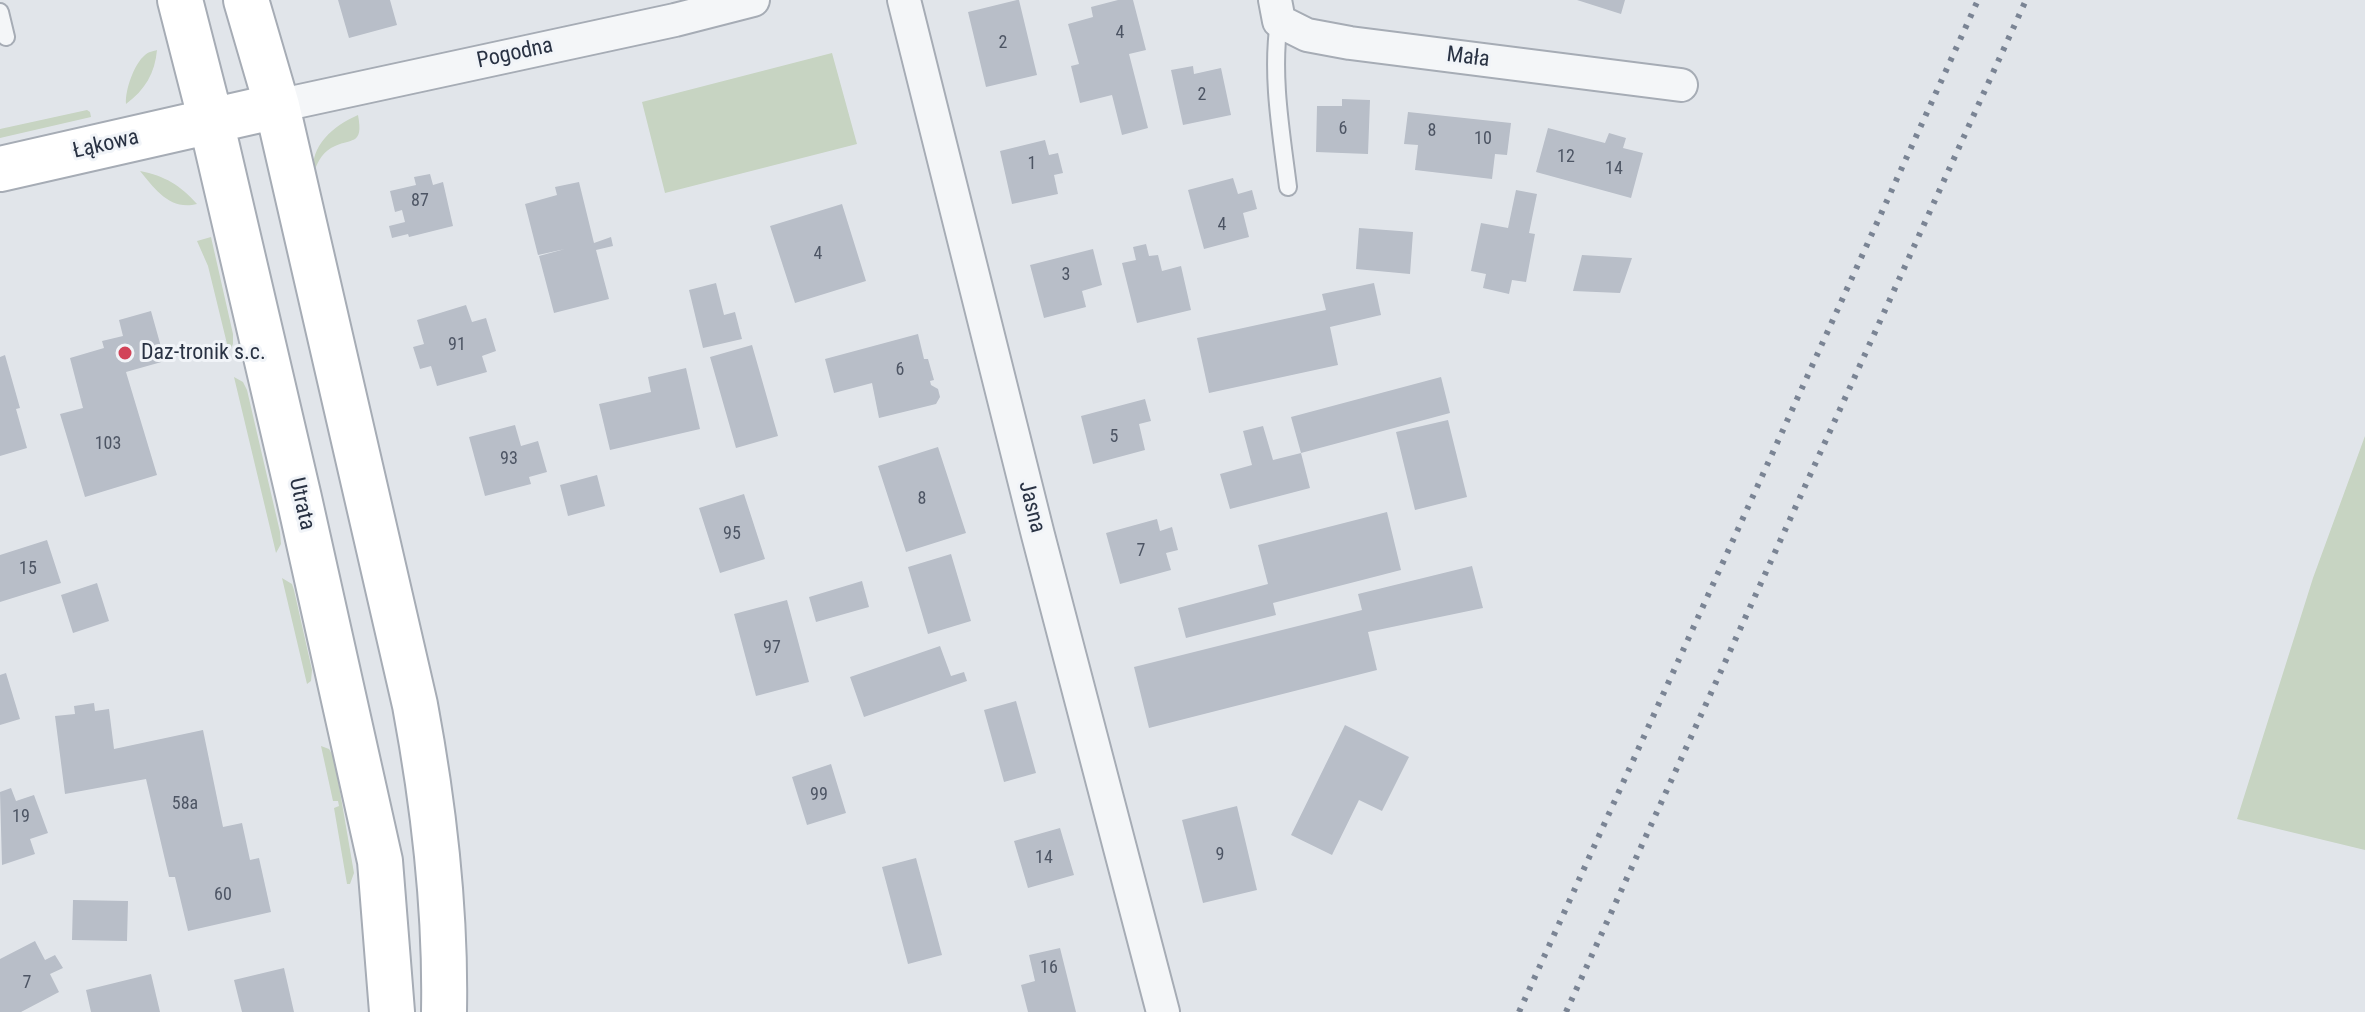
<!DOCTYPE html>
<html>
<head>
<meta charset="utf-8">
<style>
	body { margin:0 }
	canvas { display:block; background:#e1e5ea }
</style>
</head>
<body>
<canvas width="2365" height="1012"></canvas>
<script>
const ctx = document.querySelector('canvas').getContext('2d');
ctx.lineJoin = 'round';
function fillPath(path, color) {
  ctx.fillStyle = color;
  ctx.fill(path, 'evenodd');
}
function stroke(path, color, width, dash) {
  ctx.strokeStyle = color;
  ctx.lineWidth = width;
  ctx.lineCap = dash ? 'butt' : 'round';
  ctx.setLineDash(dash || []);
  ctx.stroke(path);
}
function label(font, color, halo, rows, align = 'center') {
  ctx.font = font + ' "Roboto Condensed",sans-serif';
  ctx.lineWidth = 6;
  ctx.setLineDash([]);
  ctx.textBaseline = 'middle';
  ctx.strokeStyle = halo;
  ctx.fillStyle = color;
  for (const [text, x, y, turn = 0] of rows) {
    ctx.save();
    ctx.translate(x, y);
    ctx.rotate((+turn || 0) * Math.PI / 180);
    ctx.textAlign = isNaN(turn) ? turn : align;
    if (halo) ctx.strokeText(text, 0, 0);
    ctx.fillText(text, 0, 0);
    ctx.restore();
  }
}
fillPath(new Path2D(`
	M 157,50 C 155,73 145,90 126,104 C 125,90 134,64 145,55 C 148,52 154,51 157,50 Z
	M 832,53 L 857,144 L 665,193 L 642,102 Z
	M 87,110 L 90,112 L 91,117 L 0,138 L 0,129 Z
	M 358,115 C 364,147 351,137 331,148 C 321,154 316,165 313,175 C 310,145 333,126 358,115 Z
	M 140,171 C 165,176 180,185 197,204 C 170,211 155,189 140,171 Z
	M 211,237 L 233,334 L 233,344 L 229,352 L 208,266 L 197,241 Z
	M 234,377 L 243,382 L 247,390 L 280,532 L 281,544 L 276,553 Z
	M 2365,436 L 2365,850 L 2237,819 L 2313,578 Z
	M 282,578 L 292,584 L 294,590 L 312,670 L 311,681 L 307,684 Z
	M 321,746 L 329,749 L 334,757 L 354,873 L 350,884 L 347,884 L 334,808 L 339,806 L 338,801 L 333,801 Z`), '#c7d4c2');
fillPath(new Path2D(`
	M 338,0 L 390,0 L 397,25 L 349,38 Z
	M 1017,0 L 1019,0 L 1037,75 L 986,87 L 968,12 Z
	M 1118,0 L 1133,0 L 1146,50 L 1129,54 L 1148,128 L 1122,135 L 1112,95 L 1080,103 L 1071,66 L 1079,64 L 1068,24 L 1093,17 L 1091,7 Z
	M 1577,0 L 1625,0 L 1621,14 Z
	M 1193,66 L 1194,74 L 1221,68 L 1231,115 L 1183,125 L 1171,70 Z
	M 1342,99 L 1370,100 L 1368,154 L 1316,152 L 1317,106 L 1342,106 Z
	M 1408,112 L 1511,123 L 1507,155 L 1495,154 L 1492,179 L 1415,170 L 1418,145 L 1404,144 Z
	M 1548,128 L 1605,143 L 1609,133 L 1626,138 L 1623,148 L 1643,153 L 1631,198 L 1536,172 Z
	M 1045,140 L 1049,155 L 1058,153 L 1063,173 L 1054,175 L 1058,194 L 1012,204 L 1000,151 Z
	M 430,174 L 433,185 L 443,182 L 453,226 L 409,237 L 408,234 L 392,238 L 389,226 L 405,222 L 402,210 L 395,212 L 390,191 L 416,185 L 414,177 Z
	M 1233,178 L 1238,194 L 1252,190 L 1257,209 L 1243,213 L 1249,237 L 1204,249 L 1188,190 Z
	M 579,182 L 594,243 L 611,237 L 613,246 L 596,250 L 609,299 L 554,313 L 539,256 L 565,249 L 538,255 L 525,204 L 557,195 L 555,187 Z
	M 1516,190 L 1537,194 L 1529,233 L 1535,234 L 1526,282 L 1512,280 L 1509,294 L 1483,288 L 1486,274 L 1471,271 L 1481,223 L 1508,228 Z
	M 842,204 L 866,281 L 795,303 L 770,226 Z
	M 1359,228 L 1413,232 L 1410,274 L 1356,269 Z
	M 1146,244 L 1149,256 L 1158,255 L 1162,271 L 1181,266 L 1191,310 L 1137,323 L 1122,263 L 1136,260 L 1133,247 Z
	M 1093,249 L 1102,285 L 1082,291 L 1086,307 L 1044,318 L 1030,265 Z
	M 1582,255 L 1632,258 L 1620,293 L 1573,291 Z
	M 716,283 L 724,315 L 735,312 L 742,339 L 703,348 L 689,290 Z
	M 1374,283 L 1381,315 L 1330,327 L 1338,365 L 1209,393 L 1197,338 L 1326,310 L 1322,294 Z
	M 466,305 L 472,322 L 486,318 L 496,351 L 482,356 L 487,372 L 437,386 L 431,366 L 420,369 L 413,347 L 424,344 L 417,320 Z
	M 151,311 L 165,361 L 126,372 L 157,475 L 85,497 L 60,414 L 83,408 L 70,358 L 104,348 L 102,341 L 123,336 L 119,320 Z
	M 918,334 L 924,359 L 928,359 L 934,380 L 930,381 L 931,385 L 938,389 L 940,397 L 936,404 L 879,418 L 872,383 L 834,393 L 825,359 Z
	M 752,345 L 778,436 L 736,448 L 710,357 Z
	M 5,355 L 20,408 L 16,409 L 27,448 L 0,456 L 0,357 Z
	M 686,368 L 700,429 L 610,450 L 599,404 L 651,392 L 648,377 Z
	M 1441,377 L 1450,413 L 1301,453 L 1291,417 Z
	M 1145,399 L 1151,421 L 1139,424 L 1145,450 L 1093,464 L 1081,416 Z
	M 1448,420 L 1467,497 L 1415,510 L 1396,432 Z
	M 515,425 L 521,446 L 538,441 L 547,472 L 529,477 L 531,484 L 485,496 L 469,437 Z
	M 1263,426 L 1273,460 L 1301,453 L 1310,488 L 1230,509 L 1220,474 L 1252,465 L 1243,431 Z
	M 938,447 L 966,533 L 906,552 L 878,466 Z
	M 597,475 L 605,506 L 568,516 L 560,485 Z
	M 744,494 L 765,559 L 720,573 L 699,508 Z
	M 1387,512 L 1401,570 L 1273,603 L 1276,615 L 1186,638 L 1178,608 L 1268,584 L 1258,545 Z
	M 1157,519 L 1160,531 L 1172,527 L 1178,550 L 1166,553 L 1171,570 L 1120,584 L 1106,533 Z
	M 47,540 L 61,583 L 0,602 L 0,555 Z
	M 951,554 L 971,621 L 928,634 L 908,567 Z
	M 1472,566 L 1483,608 L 1368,632 L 1377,670 L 1149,728 L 1134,667 L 1362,610 L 1358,594 Z
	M 862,581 L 869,607 L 816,622 L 809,597 Z
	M 97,583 L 109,621 L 73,633 L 61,595 Z
	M 787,600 L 809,682 L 756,696 L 734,614 Z
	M 940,646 L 951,676 L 964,672 L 967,681 L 864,717 L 850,677 Z
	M 6,673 L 20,719 L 0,725 L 0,675 Z
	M 1016,701 L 1036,773 L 1004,782 L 984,710 Z
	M 94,703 L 95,711 L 109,709 L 114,749 L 203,730 L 223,827 L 242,823 L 250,860 L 259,858 L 271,912 L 188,931 L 175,877 L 169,877 L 146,779 L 65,794 L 55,716 L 75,714 L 74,706 Z
	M 1345,725 L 1409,757 L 1382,811 L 1359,800 L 1332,855 L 1291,835 Z
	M 831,764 L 846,813 L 807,825 L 792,777 Z
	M 11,788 L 16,801 L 34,795 L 48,833 L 30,839 L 35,854 L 2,865 L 0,792 Z
	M 1237,806 L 1257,890 L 1203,903 L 1182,820 Z
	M 1060,828 L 1074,875 L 1028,888 L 1014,841 Z
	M 916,858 L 942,955 L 908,964 L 882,867 Z
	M 73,900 L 128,901 L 127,941 L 72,940 Z
	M 35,941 L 45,960 L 55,955 L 63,968 L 50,974 L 59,992 L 21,1012 L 0,1012 L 0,959 Z
	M 1060,948 L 1076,1012 L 1028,1012 L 1021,985 L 1035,981 L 1029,955 Z
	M 284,968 L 294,1012 L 242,1012 L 234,980 Z
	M 151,974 L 160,1012 L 91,1012 L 86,990 Z`), '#b8bec8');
const lane = new Path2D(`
	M 0,12 L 6,37
	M 1279,21 C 1271,76 1281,131 1288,187`);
const street = new Path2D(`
	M 904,0 L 1038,535 L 1163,1012
	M 1275,0 L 1279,21 L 1307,35 L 1350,43 L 1681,85
	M 277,106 L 675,20 L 753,0`);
const secondary = new Path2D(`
	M 180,0 L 211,121 L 299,498 L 380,861 L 392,1012
	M 246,0 L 277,106 L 415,705 C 434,807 446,908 444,1012
	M 0,169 L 277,106`);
stroke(lane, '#a6acb5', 20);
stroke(street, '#a6acb5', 36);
stroke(secondary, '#a6acb5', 48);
stroke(lane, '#f4f6f8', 16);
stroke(street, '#f4f6f8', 32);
stroke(secondary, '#fff', 44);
stroke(new Path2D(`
	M 1519,1012 L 1978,0
	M 1566,1012 L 2026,0`), '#7a8494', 6, [4, 8]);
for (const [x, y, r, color] of [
	[125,353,8,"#d24358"]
]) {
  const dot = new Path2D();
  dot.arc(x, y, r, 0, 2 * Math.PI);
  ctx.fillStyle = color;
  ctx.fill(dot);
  stroke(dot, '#f1f4f8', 3);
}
label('18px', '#4d5564', null, [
	["4",1120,33],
	["2",1003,43],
	["2",1202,95],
	["6",1343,129],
	["8",1432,131],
	["10",1483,139],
	["12",1566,157],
	["1",1032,164],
	["14",1614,169],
	["87",420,201],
	["4",1222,225],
	["4",818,254],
	["3",1066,275],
	["91",457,345],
	["6",900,370],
	["5",1114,437],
	["103",108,444],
	["93",509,459],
	["8",922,499],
	["95",732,534],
	["7",1141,551],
	["15",28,569],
	["97",772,648],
	["99",819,795],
	["58a",185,804],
	["19",21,817],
	["9",1220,855],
	["14",1044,858],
	["60",223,895],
	["16",1049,968],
	["7",27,983]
]);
label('22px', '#293243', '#f1f4f8', [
	["Pogodna",515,54,-12],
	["Mała",1468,58,7],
	["Łąkowa",106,145,-13],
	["Utrata",301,504,77],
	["Jasna",1031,507,76]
]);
label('22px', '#293243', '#f1f4f8', [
	["Daz-tronik s.c.",141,353]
], 'left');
</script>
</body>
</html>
